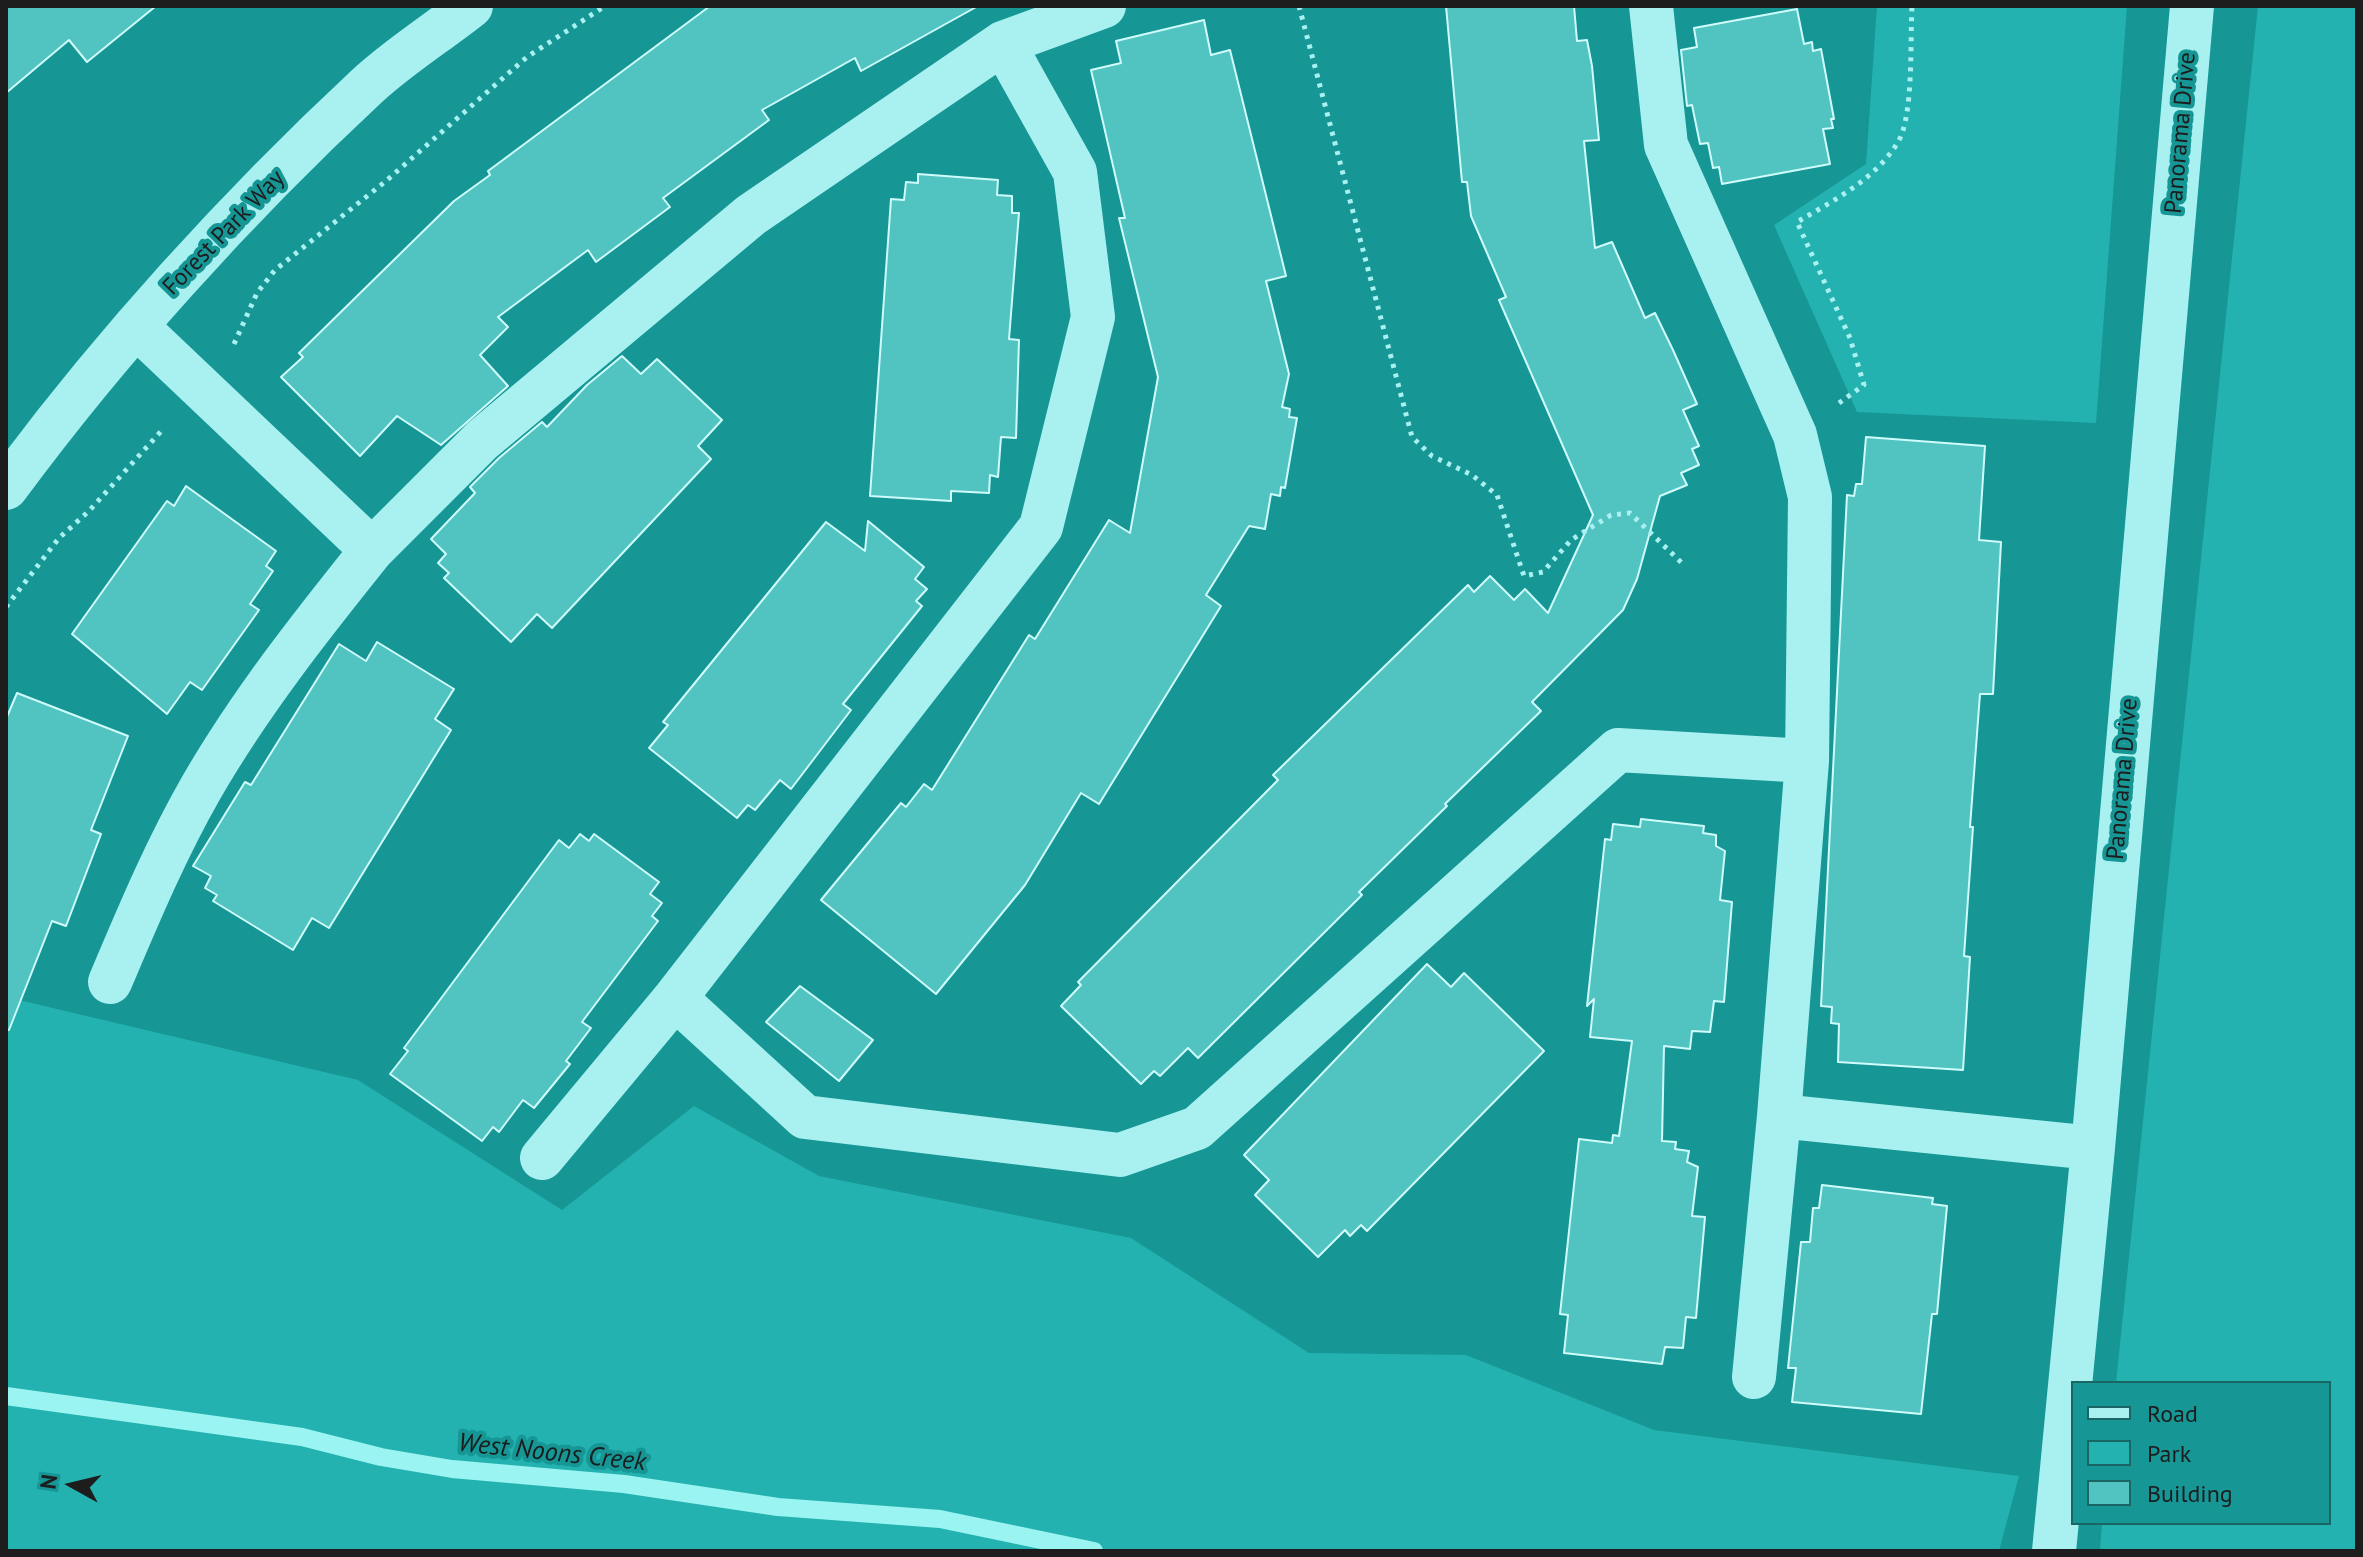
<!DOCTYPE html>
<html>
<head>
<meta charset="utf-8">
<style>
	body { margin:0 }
	#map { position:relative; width:2363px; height:1557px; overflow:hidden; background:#169695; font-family:"PT Sans",sans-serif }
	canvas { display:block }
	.frame { position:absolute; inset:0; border:8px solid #1d1d1d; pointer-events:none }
	.legend { position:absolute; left:2071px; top:1381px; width:260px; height:144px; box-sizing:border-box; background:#169695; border:2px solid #196665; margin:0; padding:10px 14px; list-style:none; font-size:24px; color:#1d1d1d }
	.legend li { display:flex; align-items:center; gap:16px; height:40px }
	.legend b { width:40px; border:2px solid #196665 }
	.north { position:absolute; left:32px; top:1445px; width:80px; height:80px; -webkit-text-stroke:6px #169695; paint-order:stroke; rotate:278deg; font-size:22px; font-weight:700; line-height:32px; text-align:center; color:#1d1d1d }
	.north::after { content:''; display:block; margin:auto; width:28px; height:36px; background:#1d1d1d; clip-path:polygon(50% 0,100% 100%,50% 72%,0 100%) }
</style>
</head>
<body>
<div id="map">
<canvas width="2363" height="1557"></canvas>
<div class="frame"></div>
<ul class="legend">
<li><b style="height:10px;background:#a8f1f0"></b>Road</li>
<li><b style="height:22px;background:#23b2af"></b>Park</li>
<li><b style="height:22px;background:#51c4c2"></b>Building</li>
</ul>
<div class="north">N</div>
</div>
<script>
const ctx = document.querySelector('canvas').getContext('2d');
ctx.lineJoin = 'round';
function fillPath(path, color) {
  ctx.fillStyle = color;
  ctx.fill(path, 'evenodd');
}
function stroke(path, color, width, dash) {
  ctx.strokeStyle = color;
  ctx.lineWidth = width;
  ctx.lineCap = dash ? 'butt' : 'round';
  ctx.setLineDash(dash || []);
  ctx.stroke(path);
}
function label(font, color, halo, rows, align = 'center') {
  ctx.font = font + ' "PT Sans",sans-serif';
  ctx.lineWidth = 8;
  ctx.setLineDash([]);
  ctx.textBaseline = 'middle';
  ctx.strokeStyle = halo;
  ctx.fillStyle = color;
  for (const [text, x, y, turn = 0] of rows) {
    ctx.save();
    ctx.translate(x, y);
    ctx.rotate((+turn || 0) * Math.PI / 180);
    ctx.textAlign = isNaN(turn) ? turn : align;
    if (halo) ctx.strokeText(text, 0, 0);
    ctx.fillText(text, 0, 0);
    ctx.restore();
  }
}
fillPath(new Path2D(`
	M 1877,6 L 2127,6 L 2096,423 L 1857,412 L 1774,225 L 1866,164 Z
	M 2258,6 L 2357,6 L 2357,1551 L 2100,1551 L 2102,1523 L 2329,1523 L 2329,1383 L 2116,1383 Z
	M 6,997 L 358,1080 L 562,1210 L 694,1106 L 819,1176 L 1131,1238 L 1309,1353 L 1466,1355 L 1654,1430 L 2019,1476 L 1999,1551 L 6,1551 Z`), '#23b2af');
stroke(new Path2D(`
	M 6,1396 L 302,1437 L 381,1457 L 452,1469 L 624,1484 L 778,1507 L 940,1519 L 1094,1551`), '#9af4f1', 18);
const building = new Path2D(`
	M 6,6 L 156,6 L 87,62 L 69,40 L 6,93 Z
	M 710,6 L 978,6 L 861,71 L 855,58 L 762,110 L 769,120 L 663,198 L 670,207 L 596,262 L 588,250 L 498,317 L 508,327 L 480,355 L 508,386 L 441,445 L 397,416 L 360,456 L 281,377 L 303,357 L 299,353 L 454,201 L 490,175 L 488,171 Z
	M 1446,6 L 1574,6 L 1577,41 L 1587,40 L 1592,66 L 1599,140 L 1584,141 L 1595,248 L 1612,242 L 1645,318 L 1655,313 L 1673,350 L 1697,404 L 1683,410 L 1699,446 L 1692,449 L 1699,465 L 1681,473 L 1687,485 L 1660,496 L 1637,579 L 1623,610 L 1532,702 L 1541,711 L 1445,804 L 1447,806 L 1359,892 L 1362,895 L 1198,1058 L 1188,1048 L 1160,1076 L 1154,1071 L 1141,1084 L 1061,1006 L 1081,985 L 1078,982 L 1278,780 L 1273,775 L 1468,585 L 1474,592 L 1490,576 L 1514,600 L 1525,589 L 1548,613 L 1593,515 L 1499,300 L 1506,297 L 1471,216 L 1467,182 L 1462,182 Z
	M 1797,9 L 1804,44 L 1812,42 L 1813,51 L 1821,49 L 1834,119 L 1831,119 L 1833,128 L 1823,129 L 1830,164 L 1722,184 L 1719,167 L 1713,168 L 1708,143 L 1700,144 L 1692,105 L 1687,106 L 1681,50 L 1697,47 L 1694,28 Z
	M 1204,20 L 1211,55 L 1230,50 L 1286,276 L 1266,281 L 1289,374 L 1282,407 L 1290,409 L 1289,417 L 1297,418 L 1285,488 L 1281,487 L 1280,496 L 1271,494 L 1265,529 L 1249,526 L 1206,595 L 1221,606 L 1099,804 L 1081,793 L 1025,885 L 936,994 L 821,900 L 901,803 L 906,807 L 924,784 L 932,790 L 1029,635 L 1035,639 L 1109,520 L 1130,533 L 1158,377 L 1119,218 L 1125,218 L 1091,70 L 1121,63 L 1116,41 Z
	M 918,174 L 998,180 L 997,195 L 1012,196 L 1012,213 L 1019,213 L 1009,339 L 1019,340 L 1016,438 L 1001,437 L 998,477 L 990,475 L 989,493 L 951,491 L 951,501 L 870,496 L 891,199 L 904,200 L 906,182 L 918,183 Z
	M 622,356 L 641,374 L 657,359 L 722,420 L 698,446 L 711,459 L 552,628 L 537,614 L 511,642 L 444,578 L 449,573 L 438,563 L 446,554 L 431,539 L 475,493 L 470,487 L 499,458 L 542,422 L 547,427 L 587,385 Z
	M 1866,437 L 1985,446 L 1979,540 L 2001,542 L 1993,694 L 1980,694 L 1970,827 L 1973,827 L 1964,956 L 1970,957 L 1963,1070 L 1838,1062 L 1839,1024 L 1831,1023 L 1832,1007 L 1821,1006 L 1847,495 L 1854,496 L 1856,484 L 1862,484 Z
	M 186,486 L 276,551 L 266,566 L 273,571 L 250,604 L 259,610 L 202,690 L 190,682 L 167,714 L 72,634 L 167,501 L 174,506 Z
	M 868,521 L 924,567 L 915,579 L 927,589 L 916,601 L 922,606 L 843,704 L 851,710 L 791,789 L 780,780 L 755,810 L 748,805 L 737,818 L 649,748 L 668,725 L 663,722 L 826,522 L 865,551 Z
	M 377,642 L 454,689 L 435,719 L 451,730 L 329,928 L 312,918 L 293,950 L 213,901 L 217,895 L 205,888 L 211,876 L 193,866 L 245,782 L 251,785 L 339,644 L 366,661 Z
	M 17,693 L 128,736 L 91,830 L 101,834 L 66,926 L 52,921 L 9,1030 L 6,1029 L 6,719 Z
	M 1641,819 L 1704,826 L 1703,833 L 1716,835 L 1716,846 L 1725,851 L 1720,900 L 1732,902 L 1724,1002 L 1714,1001 L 1710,1032 L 1692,1031 L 1690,1049 L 1664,1046 L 1662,1141 L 1676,1142 L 1675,1149 L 1689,1151 L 1687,1162 L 1698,1167 L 1692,1216 L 1705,1217 L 1696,1318 L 1686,1317 L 1683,1348 L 1665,1347 L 1662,1364 L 1564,1353 L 1568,1315 L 1560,1314 L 1579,1139 L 1612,1143 L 1613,1135 L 1619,1136 L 1632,1041 L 1590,1037 L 1594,999 L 1587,1006 L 1605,839 L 1611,840 L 1613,824 L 1640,827 Z
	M 580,834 L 589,841 L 594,834 L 659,882 L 650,894 L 662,903 L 652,916 L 658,921 L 582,1022 L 591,1028 L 566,1061 L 570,1064 L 534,1108 L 523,1100 L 499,1132 L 493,1127 L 482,1141 L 390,1074 L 408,1051 L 404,1048 L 559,840 L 569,848 Z
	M 1427,964 L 1451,987 L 1464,973 L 1544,1051 L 1367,1231 L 1361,1225 L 1350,1236 L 1345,1230 L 1318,1257 L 1255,1195 L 1269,1180 L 1244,1155 Z
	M 800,986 L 873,1040 L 839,1081 L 766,1022 Z
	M 1822,1185 L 1933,1198 L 1932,1204 L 1947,1206 L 1937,1314 L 1932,1314 L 1921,1414 L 1792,1402 L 1796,1368 L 1788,1368 L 1801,1242 L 1810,1242 L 1813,1208 L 1819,1208 Z`);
fillPath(building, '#51c4c2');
stroke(building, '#cffcfb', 2);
stroke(new Path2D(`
	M 1299,6 L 1412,437 L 1432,456 L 1472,475 L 1497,495 L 1524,576 L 1543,572 L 1571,540 L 1611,515 L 1630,513 L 1685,566
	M 234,344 L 257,293 L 275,270 L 386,181 L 527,57 L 605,6
	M 1839,403 L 1864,385 L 1850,338 L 1797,222 C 1833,201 1876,179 1898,142 C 1914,116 1910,38 1912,6
	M 6,607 L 59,538 L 89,511 L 164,428`), '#a8f1f0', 5, [4, 6]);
stroke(new Path2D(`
	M 1651,6 L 1666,145 L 1795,435 L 1810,497 L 1807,761 L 1779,1116 L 1754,1377
	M 136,326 L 372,550 L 482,440 L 751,215 L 1003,43 L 1104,6
	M 6,488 C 110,347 238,206 366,87 C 398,57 437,33 471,6
	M 110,982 C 138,916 165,851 201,788 C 250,703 311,626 372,550
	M 675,998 L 805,1117 L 1120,1155 L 1197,1128 L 1618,750 L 1807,761
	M 1779,1116 L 2093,1148
	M 542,1158 L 675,998 L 1041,527 L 1093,317 L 1075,172 L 1003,43
	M 2054,1551 L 2093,1148 L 2192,6`), '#a8f1f0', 44);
label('24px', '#1d1d1d', '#169695', [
	["Panorama Drive",2181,133,-85],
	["Forest Park Way",224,233,-46],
	["Panorama Drive",2123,779,-85]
]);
label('italic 26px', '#191d1c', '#169695', [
	["West Noons Creek",552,1453,6]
]);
</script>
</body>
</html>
